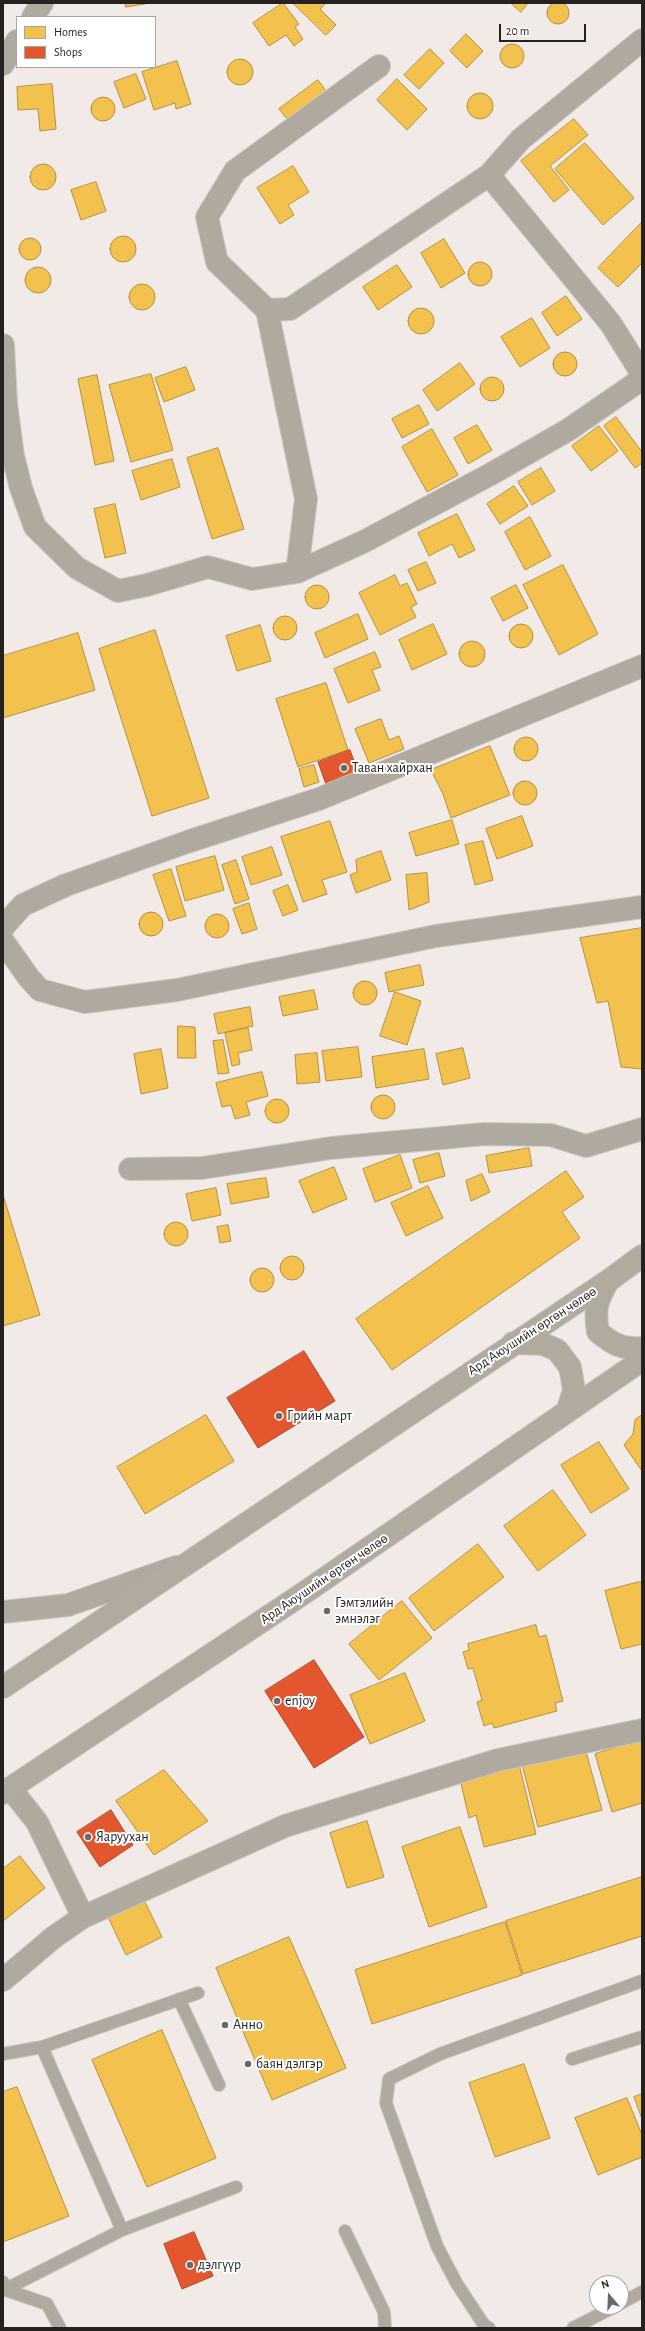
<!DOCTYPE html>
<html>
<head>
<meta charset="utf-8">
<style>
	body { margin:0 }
	#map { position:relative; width:645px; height:2331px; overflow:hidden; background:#f1eae6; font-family:"Alegreya Sans",sans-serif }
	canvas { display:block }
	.frame { position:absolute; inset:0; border:4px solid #26211f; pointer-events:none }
	.legend { position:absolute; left:16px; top:16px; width:140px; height:52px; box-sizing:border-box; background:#fff; border:1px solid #a8a6a5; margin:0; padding:5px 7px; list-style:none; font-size:12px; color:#26211f }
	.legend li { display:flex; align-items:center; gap:8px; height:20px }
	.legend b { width:20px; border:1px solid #a8a6a5 }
	.north { position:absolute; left:589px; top:2275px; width:40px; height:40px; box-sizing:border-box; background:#fff; border:1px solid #a8a6a5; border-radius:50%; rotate:341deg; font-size:11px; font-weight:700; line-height:16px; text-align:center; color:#26211f }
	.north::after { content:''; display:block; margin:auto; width:14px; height:18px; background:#6d6765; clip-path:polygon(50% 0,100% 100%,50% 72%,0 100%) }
	.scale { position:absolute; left:499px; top:24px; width:87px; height:18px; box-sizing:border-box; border:2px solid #26211f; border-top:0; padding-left:5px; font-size:12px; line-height:14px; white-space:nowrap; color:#26211f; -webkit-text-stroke:3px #fff; paint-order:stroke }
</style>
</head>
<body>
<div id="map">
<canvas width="645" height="2331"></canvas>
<div class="frame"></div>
<ul class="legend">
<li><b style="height:11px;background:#f2c14e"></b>Homes</li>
<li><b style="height:11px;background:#e4572e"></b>Shops</li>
</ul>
<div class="north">N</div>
<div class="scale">20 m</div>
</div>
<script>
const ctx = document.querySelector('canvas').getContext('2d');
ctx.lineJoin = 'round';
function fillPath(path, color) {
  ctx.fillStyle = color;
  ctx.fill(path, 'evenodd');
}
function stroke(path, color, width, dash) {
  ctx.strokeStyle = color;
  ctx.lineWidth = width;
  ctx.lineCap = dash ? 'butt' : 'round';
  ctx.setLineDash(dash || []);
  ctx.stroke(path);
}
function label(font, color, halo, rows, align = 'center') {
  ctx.font = font + ' "Alegreya Sans",sans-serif';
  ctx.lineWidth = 4;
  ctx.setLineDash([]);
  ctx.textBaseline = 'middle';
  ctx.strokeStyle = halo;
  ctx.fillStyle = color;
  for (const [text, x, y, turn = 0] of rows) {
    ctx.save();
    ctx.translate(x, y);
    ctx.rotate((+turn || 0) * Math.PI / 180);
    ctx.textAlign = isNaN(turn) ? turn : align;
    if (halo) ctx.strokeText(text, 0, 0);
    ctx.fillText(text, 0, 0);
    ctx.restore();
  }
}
const homes = new Path2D(`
	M547 13a11 11 0 1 1 22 0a11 11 0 1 1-22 0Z
	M 126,3 L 150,3 L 126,7 Z
	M 283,3 L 299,24 L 295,27 L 303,39 L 294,46 L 286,35 L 269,46 L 253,23 Z
	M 293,3 L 326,3 L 320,9 L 336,25 L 326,35 Z
	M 511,3 L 528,3 L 521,12 Z
	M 466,34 L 483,51 L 467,68 L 450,51 Z
	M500 56a12 12 0 1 1 24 0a12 12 0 1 1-24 0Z
	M 430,49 L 444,63 L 419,89 L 404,75 Z
	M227 72a13 13 0 1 1 26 0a13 13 0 1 1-26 0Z
	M 177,61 L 191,104 L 176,109 L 175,103 L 154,110 L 142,72 Z
	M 136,74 L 146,99 L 124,108 L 114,82 Z
	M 397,79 L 427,109 L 407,130 L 377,100 Z
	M 318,80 L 326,91 L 288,120 L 279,109 Z
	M 52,84 L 56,129 L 40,131 L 38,109 L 18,110 L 17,87 Z
	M467 106a13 13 0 1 1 26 0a13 13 0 1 1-26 0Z
	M91 109a12 12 0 1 1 24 0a12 12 0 1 1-24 0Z
	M 574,119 L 588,135 L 550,166 L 569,190 L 554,202 L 521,161 Z
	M 585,143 L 634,198 L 603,225 L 555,169 Z
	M30 177a13 13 0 1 1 26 0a13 13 0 1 1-26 0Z
	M 293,166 L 309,192 L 288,205 L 294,215 L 280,224 L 257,188 Z
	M 96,182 L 106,211 L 81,220 L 71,190 Z
	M 642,222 L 642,263 L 618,287 L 598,268 Z
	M110 249a13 13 0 1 1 26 0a13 13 0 1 1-26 0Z
	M19 249a11 11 0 1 1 22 0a11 11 0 1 1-22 0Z
	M 444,239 L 465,273 L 441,288 L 421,253 Z
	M468 274a12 12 0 1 1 24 0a12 12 0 1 1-24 0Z
	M 397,265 L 412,287 L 378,310 L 363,287 Z
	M25 280a13 13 0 1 1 26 0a13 13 0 1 1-26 0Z
	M129 297a13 13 0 1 1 26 0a13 13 0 1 1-26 0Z
	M 566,296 L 582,319 L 557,336 L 542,313 Z
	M408 321a13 13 0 1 1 26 0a13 13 0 1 1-26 0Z
	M 532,318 L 550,348 L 520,367 L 501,337 Z
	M553 364a12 12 0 1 1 24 0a12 12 0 1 1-24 0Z
	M 460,363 L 475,384 L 437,411 L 423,390 Z
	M 186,367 L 195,390 L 164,402 L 155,378 Z
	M 151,374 L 173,450 L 131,462 L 109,385 Z
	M 97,375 L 114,461 L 95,465 L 78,379 Z
	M480 389a12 12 0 1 1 24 0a12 12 0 1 1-24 0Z
	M 419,405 L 429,424 L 402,438 L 392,419 Z
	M 616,417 L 642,452 L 642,463 L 635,468 L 604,426 Z
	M 477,425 L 492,450 L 468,464 L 454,438 Z
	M 599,426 L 618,451 L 591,471 L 572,446 Z
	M 432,429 L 458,475 L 427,492 L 402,447 Z
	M 218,448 L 244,529 L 212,539 L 187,458 Z
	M 172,459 L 180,487 L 141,500 L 132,471 Z
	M 541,468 L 555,491 L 532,505 L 518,482 Z
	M 514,486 L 528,506 L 500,524 L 487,504 Z
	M 115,504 L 126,553 L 105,558 L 94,509 Z
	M 457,514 L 475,550 L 459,558 L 452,544 L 429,556 L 418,533 Z
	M 530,517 L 551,556 L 525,570 L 505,532 Z
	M 426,562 L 436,583 L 418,591 L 408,570 Z
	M 563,565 L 598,634 L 559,655 L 523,585 Z
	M 395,575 L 400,586 L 407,583 L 417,604 L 411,607 L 416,617 L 380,635 L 359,593 Z
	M305 597a12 12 0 1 1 24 0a12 12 0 1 1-24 0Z
	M 516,585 L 528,608 L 503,621 L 491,598 Z
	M 358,614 L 368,639 L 325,658 L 315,633 Z
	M273 628a12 12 0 1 1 24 0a12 12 0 1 1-24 0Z
	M509 636a12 12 0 1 1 24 0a12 12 0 1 1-24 0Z
	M 433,624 L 447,654 L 412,670 L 399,640 Z
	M 260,625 L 271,661 L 237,671 L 226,636 Z
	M 155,630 L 209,798 L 152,816 L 99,649 Z
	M 78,633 L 95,690 L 3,718 L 3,656 Z
	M459 654a13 13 0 1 1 26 0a13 13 0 1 1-26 0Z
	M 375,652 L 381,667 L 372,670 L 380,690 L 348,703 L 334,669 Z
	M 326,683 L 348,750 L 298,767 L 276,699 Z
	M 381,719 L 389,740 L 399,736 L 404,749 L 369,763 L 355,729 Z
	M514 749a12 12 0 1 1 24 0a12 12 0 1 1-24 0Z
	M 490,746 L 510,795 L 451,818 L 443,794 L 431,770 Z
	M 314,765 L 319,782 L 304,787 L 299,769 Z
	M513 793a12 12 0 1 1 24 0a12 12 0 1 1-24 0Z
	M 522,816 L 533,846 L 497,859 L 486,829 Z
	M 452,820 L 459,844 L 416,856 L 409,833 Z
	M 330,821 L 347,872 L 322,880 L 327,894 L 303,902 L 281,837 Z
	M 483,841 L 493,880 L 475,885 L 465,845 Z
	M 272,847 L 282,875 L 251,885 L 242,857 Z
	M 381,851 L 391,880 L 356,893 L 350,875 L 357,872 L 356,860 Z
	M 215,856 L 224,890 L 185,901 L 176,867 Z
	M 236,860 L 249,899 L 235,904 L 222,865 Z
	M 171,869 L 186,916 L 169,921 L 153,875 Z
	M 427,873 L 429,902 L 409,910 L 406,875 Z
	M 288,885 L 298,910 L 283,916 L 273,891 Z
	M 249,903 L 257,929 L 242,934 L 233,909 Z
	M139 924a12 12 0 1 1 24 0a12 12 0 1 1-24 0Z
	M205 926a12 12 0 1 1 24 0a12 12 0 1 1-24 0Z
	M 642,928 L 642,1069 L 621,1067 L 608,1001 L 597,1003 L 580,938 Z
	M 420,965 L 424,985 L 389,992 L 385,973 Z
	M353 993a12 12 0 1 1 24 0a12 12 0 1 1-24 0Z
	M 314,990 L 318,1009 L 283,1016 L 279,997 Z
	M 395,992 L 421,1001 L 407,1045 L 380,1036 Z
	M 250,1007 L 253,1026 L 218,1034 L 214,1014 Z
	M 178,1026 L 195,1027 L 196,1058 L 178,1058 Z
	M 248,1028 L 252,1050 L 238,1053 L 240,1064 L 232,1066 L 225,1033 Z
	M 223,1040 L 229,1073 L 218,1074 L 213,1041 Z
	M 358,1047 L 362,1077 L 326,1081 L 322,1051 Z
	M 463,1048 L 470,1078 L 443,1085 L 436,1054 Z
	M 161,1049 L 168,1088 L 141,1094 L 134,1054 Z
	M 424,1049 L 429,1079 L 376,1088 L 372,1057 Z
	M 317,1053 L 320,1082 L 297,1084 L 295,1055 Z
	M 262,1072 L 268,1096 L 246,1102 L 250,1115 L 235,1119 L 231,1105 L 222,1107 L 216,1083 Z
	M371 1107a12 12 0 1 1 24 0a12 12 0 1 1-24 0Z
	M265 1111a12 12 0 1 1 24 0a12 12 0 1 1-24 0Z
	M 529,1148 L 532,1166 L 489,1173 L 486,1156 Z
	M 439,1153 L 445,1176 L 420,1183 L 413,1160 Z
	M 400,1155 L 412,1188 L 375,1202 L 363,1169 Z
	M 334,1167 L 347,1199 L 313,1213 L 299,1181 Z
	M 566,1171 L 584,1197 L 562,1212 L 580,1238 L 392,1370 L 356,1319 Z
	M 482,1174 L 490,1192 L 471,1201 L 466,1181 Z
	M 266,1178 L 269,1197 L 231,1204 L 227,1184 Z
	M 428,1186 L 443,1218 L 406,1236 L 391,1203 Z
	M 216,1188 L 221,1215 L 192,1221 L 186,1194 Z
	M 3,1195 L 40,1315 L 3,1326 Z
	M164 1234a12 12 0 1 1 24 0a12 12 0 1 1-24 0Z
	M 228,1225 L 231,1241 L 220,1243 L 217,1227 Z
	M280 1268a12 12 0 1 1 24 0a12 12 0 1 1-24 0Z
	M250 1280a12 12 0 1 1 24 0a12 12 0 1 1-24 0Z
	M 206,1415 L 234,1461 L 145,1514 L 117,1467 Z
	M 642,1415 L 642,1471 L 624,1445 L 633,1434 L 635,1420 Z
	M 599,1442 L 629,1489 L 591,1513 L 561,1465 Z
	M 553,1490 L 586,1535 L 538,1571 L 504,1526 Z
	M 478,1544 L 504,1577 L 434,1631 L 409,1598 Z
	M 638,1582 L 642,1582 L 642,1644 L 621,1649 L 605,1591 Z
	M 402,1601 L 432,1638 L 379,1680 L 349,1644 Z
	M 536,1625 L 539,1637 L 546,1635 L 563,1701 L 555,1703 L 557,1711 L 494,1728 L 492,1723 L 484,1726 L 477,1702 L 482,1700 L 473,1668 L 468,1669 L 463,1652 L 469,1650 L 468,1644 Z
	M 405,1673 L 425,1721 L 370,1744 L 350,1695 Z
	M 642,1740 L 642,1803 L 612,1812 L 595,1754 Z
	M 585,1748 L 602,1810 L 538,1827 L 522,1764 Z
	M 519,1764 L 536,1834 L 484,1847 L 476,1815 L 469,1818 L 460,1779 Z
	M 164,1770 L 208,1821 L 154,1855 L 116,1801 Z
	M 367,1821 L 384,1877 L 347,1888 L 330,1833 Z
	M 460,1827 L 487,1907 L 429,1927 L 402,1847 Z
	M 20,1856 L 45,1888 L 3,1921 L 3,1869 Z
	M 642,1877 L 642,1936 L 523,1974 L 506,1921 Z
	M 144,1900 L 162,1937 L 126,1955 L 108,1917 Z
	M 505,1922 L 522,1975 L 372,2024 L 355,1970 Z
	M 289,1937 L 346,2068 L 272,2100 L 216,1968 Z
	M 162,2030 L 216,2158 L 147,2187 L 92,2060 Z
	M 524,2064 L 550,2138 L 495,2157 L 469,2083 Z
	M 17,2087 L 69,2216 L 3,2242 L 3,2092 Z
	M 642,2094 L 642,2119 L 634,2097 Z
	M 627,2098 L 642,2135 L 642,2157 L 598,2175 L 575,2118 Z`);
fillPath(homes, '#f2c14e');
stroke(homes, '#b59140', 1);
const shops = new Path2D(`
	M 350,750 L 358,772 L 326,784 L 318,762 Z
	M 304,1351 L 335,1401 L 258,1448 L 227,1398 Z
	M 314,1660 L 364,1737 L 314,1768 L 265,1691 Z
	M 111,1810 L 133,1845 L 100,1867 L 77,1832 Z
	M 194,2232 L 213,2276 L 182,2289 L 164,2244 Z`);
fillPath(shops, '#e4572e');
stroke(shops, '#ab472a', 1);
const lane = new Path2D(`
	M 179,1999 L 219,2085
	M 42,2047 L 122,2230
	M 3,2054 L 42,2047 L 198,1993
	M 572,2059 L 642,2037
	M 345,2231 L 384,2312 L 385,2328
	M 3,2282 L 6,2289 L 122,2230 L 236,2187
	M 3,2289 L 47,2304 L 60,2328
	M 621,2303 L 642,2292
	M 489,2328 L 484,2325 L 457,2284 L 437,2246 L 386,2103 L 389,2079 L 440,2054 L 642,1981
	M 573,2328 L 614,2307`);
const street = new Path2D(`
	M 33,17 L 42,3
	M 3,64 L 17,41
	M 379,66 L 235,171 L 207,217 L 217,262 L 267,310 L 290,309 L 489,175 L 521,139 L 642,40
	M 489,175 L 611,324 L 642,374
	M 267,310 L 306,499 L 297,572
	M 3,345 L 6,403 L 13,456 L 21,488 L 35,527 L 77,568 L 118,591 L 147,585 L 208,567 L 252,579 L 297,572 L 365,541 L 491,474 L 568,430 L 642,379
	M 3,927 L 23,905 L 66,885 L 187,842 L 319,799 L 642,666
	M 3,941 L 29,978 L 40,990 L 85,1002 L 177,990 L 436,936 L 642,907
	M 130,1169 L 202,1168 L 331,1148 L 485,1134 L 551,1135 L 586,1146 L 642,1129
	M 3,1612 L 68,1605 L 176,1567
	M 83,1917 L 285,1826 L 498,1760 L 642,1730
	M 3,1980 L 54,1937 L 83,1917 L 37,1822 L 10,1788`);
const primary = new Path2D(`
	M 608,1281 C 597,1301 594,1308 598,1332 C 614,1345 622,1349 642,1348
	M 513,1343 L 543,1344 L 557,1350 L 570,1367 L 574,1390 L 567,1412
	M 3,1687 L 608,1281 L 642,1256
	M 3,1793 L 301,1595 L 642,1360`);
stroke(lane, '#ccc6c3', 14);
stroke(street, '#ccc6c3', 24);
stroke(primary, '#ccc6c3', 24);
stroke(lane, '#b0a9a0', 12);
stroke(street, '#b0a9a0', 22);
stroke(primary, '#b1aa9f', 22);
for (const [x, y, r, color] of [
	[344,768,4,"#6d6765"],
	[279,1416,4,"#6d6765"],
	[327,1611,4,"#6d6765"],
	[277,1701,4,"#6d6765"],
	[88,1837,4,"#6d6765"],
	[225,2025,4,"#6d6765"],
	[248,2064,4,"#6d6765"],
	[190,2265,4,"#6d6765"]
]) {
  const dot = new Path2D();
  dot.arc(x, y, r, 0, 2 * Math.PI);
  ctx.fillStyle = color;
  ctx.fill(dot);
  stroke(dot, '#fff', 1.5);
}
label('14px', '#26211f', '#fff', [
	["Таван хайрхан",352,768],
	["Грийн март",287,1416],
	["Гэмтэлийн",335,1603],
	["эмнэлэг",335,1619],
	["enjoy",285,1701],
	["Яаруухан",96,1837],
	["Анно",233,2025],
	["баян дэлгэр",256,2064],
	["дэлгүүр",198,2265]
], 'left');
label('14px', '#26211f', '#fff', [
	["Ард Аюушийн өргөн чөлөө",532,1331,-33],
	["Ард Аюушийн өргөн чөлөө",324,1579,-34]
]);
</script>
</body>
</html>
